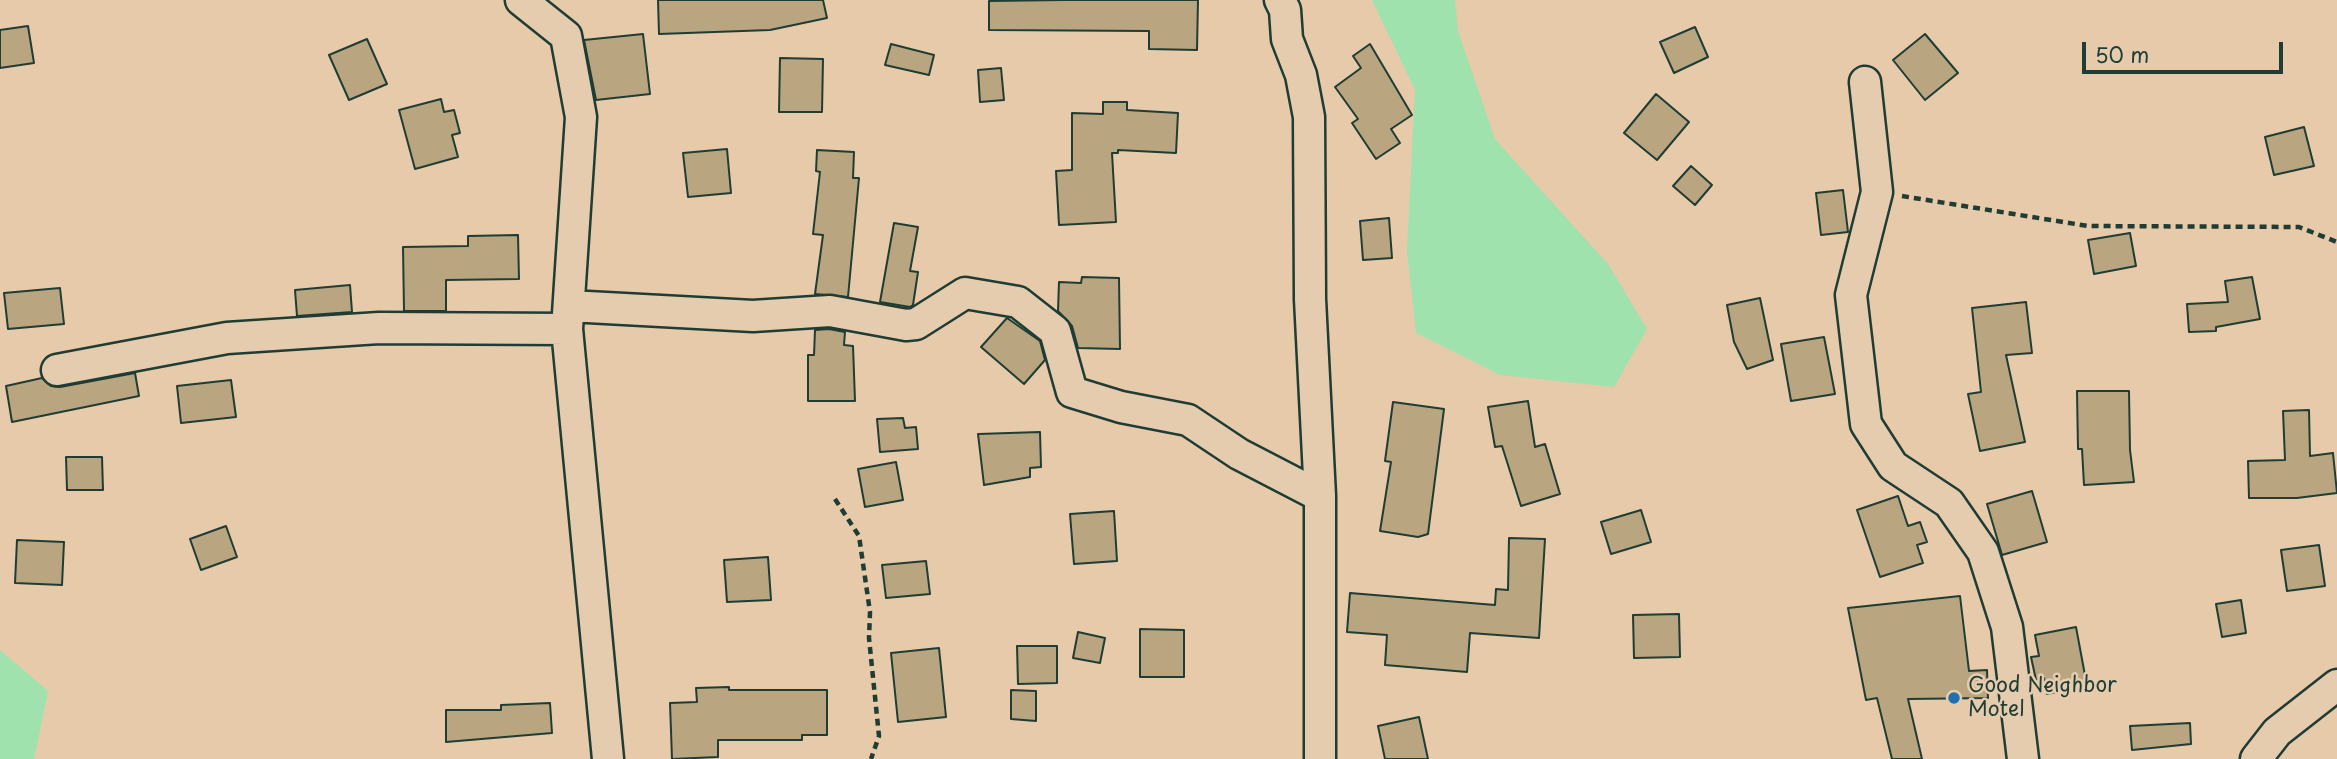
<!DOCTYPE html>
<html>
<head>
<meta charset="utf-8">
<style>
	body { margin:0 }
	#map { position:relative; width:2337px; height:759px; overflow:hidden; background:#e6caa9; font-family:"Playpen Sans",sans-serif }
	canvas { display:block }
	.scale { position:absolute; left:2082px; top:42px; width:201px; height:32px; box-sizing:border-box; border:4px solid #1f3d34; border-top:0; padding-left:9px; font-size:21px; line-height:24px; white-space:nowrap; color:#1f3d34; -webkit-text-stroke:5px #e6ccae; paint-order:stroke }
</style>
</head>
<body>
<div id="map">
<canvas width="2337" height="759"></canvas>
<div class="scale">50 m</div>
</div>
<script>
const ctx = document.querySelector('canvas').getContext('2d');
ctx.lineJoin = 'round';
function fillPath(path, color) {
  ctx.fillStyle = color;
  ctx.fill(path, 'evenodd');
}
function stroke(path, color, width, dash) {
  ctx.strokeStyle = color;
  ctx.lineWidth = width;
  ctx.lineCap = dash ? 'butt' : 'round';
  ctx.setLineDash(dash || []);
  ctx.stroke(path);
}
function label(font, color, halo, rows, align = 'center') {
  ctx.font = font + ' "Playpen Sans",sans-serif';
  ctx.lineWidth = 5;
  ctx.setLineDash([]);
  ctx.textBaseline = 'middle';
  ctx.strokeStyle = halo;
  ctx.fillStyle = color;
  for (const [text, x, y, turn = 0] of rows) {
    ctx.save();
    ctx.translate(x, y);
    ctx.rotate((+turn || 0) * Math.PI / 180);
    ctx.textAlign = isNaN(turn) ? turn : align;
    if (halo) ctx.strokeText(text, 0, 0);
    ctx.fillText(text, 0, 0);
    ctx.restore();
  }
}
fillPath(new Path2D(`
	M 1372,0 L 1455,0 L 1458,31 L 1495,139 L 1608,264 L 1647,329 L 1614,387 L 1500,375 L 1416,333 L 1407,251 L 1415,90 Z
	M 0,650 L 48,691 L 34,759 L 0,759 Z`), '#9fe2ad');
const building = new Path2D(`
	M 658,0 L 823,0 L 827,18 L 770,30 L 659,34 Z
	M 1065,0 L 1198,0 L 1197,50 L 1149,49 L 1149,31 L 989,30 L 989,1 Z
	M 28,26 L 34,63 L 0,68 L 0,30 Z
	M 1695,27 L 1708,57 L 1674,73 L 1660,42 Z
	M 643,34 L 650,94 L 596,100 L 584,40 Z
	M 1925,34 L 1958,73 L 1925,100 L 1893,60 Z
	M 367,39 L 387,84 L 349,100 L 329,55 Z
	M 891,44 L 934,55 L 929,75 L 885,65 Z
	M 1370,44 L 1412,115 L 1391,129 L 1400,143 L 1376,159 L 1352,123 L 1358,119 L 1335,87 L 1361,68 L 1353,56 Z
	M 780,58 L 823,59 L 822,112 L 779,112 Z
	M 1001,68 L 1004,100 L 980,102 L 978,70 Z
	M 1656,94 L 1689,122 L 1657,160 L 1624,133 Z
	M 441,99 L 444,112 L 454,110 L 460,133 L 452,135 L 458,157 L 415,169 L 399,110 Z
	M 1103,102 L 1127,102 L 1127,110 L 1178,113 L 1176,153 L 1118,150 L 1118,153 L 1112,153 L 1116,222 L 1059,225 L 1056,171 L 1072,170 L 1072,113 L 1103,114 Z
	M 2304,127 L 2314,166 L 2274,175 L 2265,137 Z
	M 727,149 L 731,193 L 688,197 L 683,153 Z
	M 817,150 L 854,152 L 853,178 L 859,178 L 848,297 L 815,294 L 823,235 L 813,234 L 820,172 L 816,171 Z
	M 1691,166 L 1712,185 L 1695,205 L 1673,186 Z
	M 1843,190 L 1848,232 L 1821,235 L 1816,193 Z
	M 1389,218 L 1392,258 L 1363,260 L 1360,221 Z
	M 894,223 L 918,227 L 910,271 L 918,272 L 913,305 L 910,307 L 880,302 Z
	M 2130,233 L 2136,266 L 2094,274 L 2088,240 Z
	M 518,235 L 519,279 L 446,280 L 446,311 L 404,311 L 403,247 L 468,246 L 468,236 Z
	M 1082,277 L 1119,278 L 1120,349 L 1078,348 L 1072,326 L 1058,311 L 1059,282 L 1081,283 Z
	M 2252,277 L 2260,319 L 2216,327 L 2216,331 L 2189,332 L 2187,304 L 2228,302 L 2225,281 Z
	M 350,285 L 352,312 L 297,316 L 295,290 Z
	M 60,288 L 64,324 L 8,329 L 4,293 Z
	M 1760,298 L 1773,360 L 1747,369 L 1734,342 L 1727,305 Z
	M 2026,302 L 2032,353 L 2006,355 L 2025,442 L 1980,451 L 1968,394 L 1981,392 L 1972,308 Z
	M 1007,318 L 1040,341 L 1045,360 L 1024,384 L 981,347 Z
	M 829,329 L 845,332 L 844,345 L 853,346 L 855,401 L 808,401 L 808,355 L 814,355 L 815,330 Z
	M 1824,337 L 1835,394 L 1791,401 L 1781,344 Z
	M 135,373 L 139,396 L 12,422 L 6,386 L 42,378 L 51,386 L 60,387 Z
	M 231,380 L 236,417 L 181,423 L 177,386 Z
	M 2077,391 L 2129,391 L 2130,450 L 2134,482 L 2084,485 L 2082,449 L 2078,449 Z
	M 1528,401 L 1535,447 L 1545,444 L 1560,494 L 1521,506 L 1502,446 L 1495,447 L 1488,407 Z
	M 1393,402 L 1444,409 L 1428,534 L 1418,537 L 1380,531 L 1391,462 L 1385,461 Z
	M 2309,410 L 2310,456 L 2333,453 L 2337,493 L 2297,498 L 2249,498 L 2248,461 L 2285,460 L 2283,411 Z
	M 903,418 L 905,428 L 916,427 L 918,449 L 880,452 L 877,419 Z
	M 1040,432 L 1041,467 L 1030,468 L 1030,477 L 984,485 L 978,434 Z
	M 66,457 L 102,457 L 103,490 L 67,490 Z
	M 896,462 L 903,500 L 865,507 L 858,469 Z
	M 2032,491 L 2047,542 L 2002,555 L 1987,504 Z
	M 1898,496 L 1908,526 L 1920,522 L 1927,542 L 1917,545 L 1923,563 L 1880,577 L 1857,510 Z
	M 1641,510 L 1651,542 L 1611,554 L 1601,522 Z
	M 1114,511 L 1117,561 L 1074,564 L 1070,514 Z
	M 226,526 L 237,557 L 201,570 L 190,539 Z
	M 1509,538 L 1545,539 L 1539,638 L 1470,633 L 1467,672 L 1385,665 L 1387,635 L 1347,632 L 1350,593 L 1495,605 L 1496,589 L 1508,590 Z
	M 17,540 L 64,542 L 62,585 L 15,583 Z
	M 2319,545 L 2325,586 L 2287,591 L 2281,550 Z
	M 768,557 L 771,600 L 727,602 L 724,560 Z
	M 926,561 L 930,594 L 886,598 L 882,565 Z
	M 1960,596 L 1969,671 L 1987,670 L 1988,698 L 1908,699 L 1922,759 L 1892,759 L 1877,698 L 1866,700 L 1848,608 Z
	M 2241,600 L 2246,633 L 2222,637 L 2216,604 Z
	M 1679,614 L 1680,657 L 1634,658 L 1633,615 Z
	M 2076,627 L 2087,686 L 2047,694 L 2044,678 L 2036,680 L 2031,657 L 2039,656 L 2035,635 Z
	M 1140,629 L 1184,630 L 1184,677 L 1140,677 Z
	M 1078,632 L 1105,638 L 1100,663 L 1073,658 Z
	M 1017,646 L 1057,646 L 1057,683 L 1018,684 Z
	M 939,648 L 946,717 L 898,722 L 891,653 Z
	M 729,687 L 729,690 L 827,690 L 827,735 L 802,735 L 802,740 L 718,740 L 718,757 L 672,759 L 670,703 L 697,702 L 696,688 Z
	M 1011,690 L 1036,691 L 1036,721 L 1011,719 Z
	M 550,703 L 552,733 L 446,742 L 446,710 L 501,710 L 501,705 Z
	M 1419,717 L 1428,759 L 1385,759 L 1378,726 Z
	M 2190,723 L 2191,744 L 2132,750 L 2130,726 Z`);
fillPath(building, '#b9a580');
stroke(building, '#1f3d34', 2);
const minor = new Path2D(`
	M 521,0 L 566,36 L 581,117 L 567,329 L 608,759
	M 1280,0 L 1285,10 L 1287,39 L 1301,75 L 1309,117 L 1310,299 L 1320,496 L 1320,759
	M 1865,82 L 1877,192 L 1851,295 L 1866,424 L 1893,466 L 1949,503 L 1983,552 L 2007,627 L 2023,759
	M 569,306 L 753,316 L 830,311 L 906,325 L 916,324 L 965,293 L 1018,302 L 1055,331 L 1072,392 L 1121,407 L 1188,420 L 1239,454 L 1320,496
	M 57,370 L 227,338 L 379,328 L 567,329
	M 2256,759 L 2277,732 L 2337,685`);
stroke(minor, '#1f3d34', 35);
stroke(new Path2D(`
	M 1902,196 L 2088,226 L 2299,227 L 2337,242
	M 835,499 L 859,536 L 870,612 L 869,638 L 879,736 L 871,759`), '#1f3d34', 4.5, [7, 5]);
stroke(minor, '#e6ccae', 30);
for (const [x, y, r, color] of [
	[1954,698,7,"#1f6fb2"]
]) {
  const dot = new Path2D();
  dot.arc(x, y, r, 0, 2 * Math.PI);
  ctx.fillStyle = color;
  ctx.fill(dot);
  stroke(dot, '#e6ccae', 2.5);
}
label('21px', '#1f3d34', '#e6ccae', [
	["Good Neighbor",1968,686],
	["Motel",1968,710]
], 'left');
</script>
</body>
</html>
